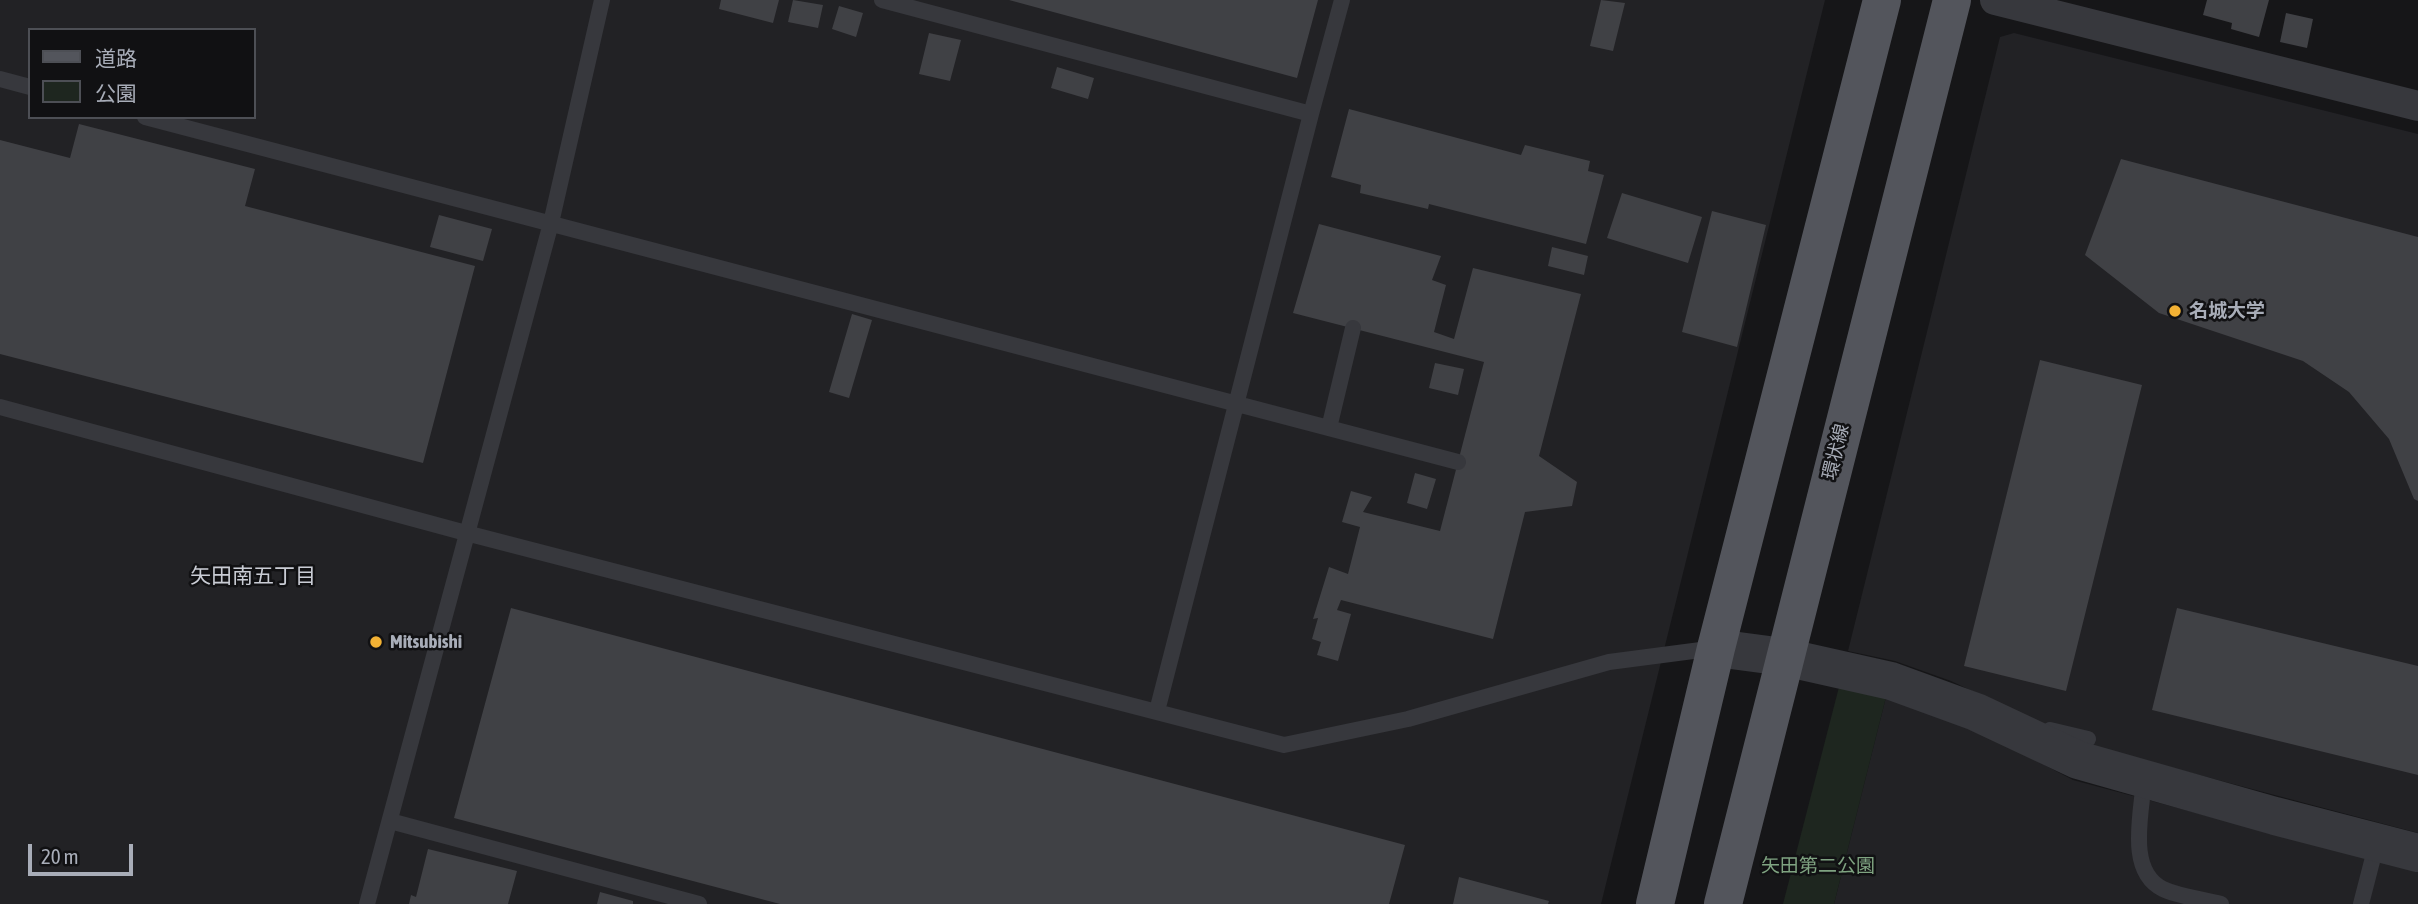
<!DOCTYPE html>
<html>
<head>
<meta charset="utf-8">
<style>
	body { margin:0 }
	#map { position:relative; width:2418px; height:904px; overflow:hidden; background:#161618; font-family:"Asap Condensed","Noto Sans JP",sans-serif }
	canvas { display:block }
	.legend { position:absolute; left:28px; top:28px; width:228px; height:91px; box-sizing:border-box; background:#111113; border:2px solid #4d4f55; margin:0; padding:9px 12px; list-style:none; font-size:21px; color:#a8adb8 }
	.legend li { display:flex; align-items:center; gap:14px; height:35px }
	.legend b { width:35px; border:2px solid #4d4f55 }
	.scale { position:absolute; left:28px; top:844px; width:105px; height:32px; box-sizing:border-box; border:4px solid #a8adb8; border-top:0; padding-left:9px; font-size:21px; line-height:24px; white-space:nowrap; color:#a8adb8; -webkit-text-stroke:5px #111113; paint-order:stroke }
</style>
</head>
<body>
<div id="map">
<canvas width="2418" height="904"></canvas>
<ul class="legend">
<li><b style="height:9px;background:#53555c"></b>道路</li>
<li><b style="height:19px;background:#1e261f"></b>公園</li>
</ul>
<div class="scale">20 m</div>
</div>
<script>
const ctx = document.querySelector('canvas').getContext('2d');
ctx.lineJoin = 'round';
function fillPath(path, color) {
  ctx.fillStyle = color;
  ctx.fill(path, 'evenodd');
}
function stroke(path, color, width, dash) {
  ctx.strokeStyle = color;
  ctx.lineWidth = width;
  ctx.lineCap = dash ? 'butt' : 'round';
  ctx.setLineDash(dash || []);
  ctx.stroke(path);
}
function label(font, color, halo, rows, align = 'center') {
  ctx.font = font + ' "Asap Condensed","Noto Sans JP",sans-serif';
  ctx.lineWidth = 5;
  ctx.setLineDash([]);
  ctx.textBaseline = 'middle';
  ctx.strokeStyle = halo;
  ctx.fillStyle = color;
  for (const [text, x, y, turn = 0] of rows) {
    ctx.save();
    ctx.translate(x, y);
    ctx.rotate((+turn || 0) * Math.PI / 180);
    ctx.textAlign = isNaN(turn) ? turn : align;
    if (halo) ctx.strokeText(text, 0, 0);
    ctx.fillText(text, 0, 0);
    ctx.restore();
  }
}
fillPath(new Path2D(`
	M 0,0 L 1825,0 L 1601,904 L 0,904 ZM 30,30 L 254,30 L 254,117 L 30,117 Z
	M 2014,33 L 2418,134 L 2418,833 L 2086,745 L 1951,681 L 1895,661 L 1848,651 L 2000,37 Z
	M 1886,697 L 1931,712 L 2014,749 L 2073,780 L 2418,872 L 2418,904 L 1834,904 Z`), '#222225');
fillPath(new Path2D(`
	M 1839,687 L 1886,697 L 1834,904 L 1783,904 Z`), '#1e261f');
fillPath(new Path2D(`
	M 721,0 L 779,0 L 773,23 L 719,9 Z
	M 793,0 L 823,5 L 818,28 L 788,22 Z
	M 1009,0 L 1318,0 L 1297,78 Z
	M 1601,0 L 1625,3 L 1613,51 L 1590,46 Z
	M 2207,0 L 2269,0 L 2259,37 L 2231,29 L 2232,23 L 2203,15 Z
	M 839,6 L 863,13 L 856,37 L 832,29 Z
	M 2286,13 L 2313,19 L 2307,48 L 2280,42 Z
	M 929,33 L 961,40 L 950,81 L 919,74 Z
	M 1057,67 L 1094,78 L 1088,99 L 1051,88 Z
	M 1349,109 L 1521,155 L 1525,145 L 1590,161 L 1588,171 L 1604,175 L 1586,244 L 1429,204 L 1428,209 L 1360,193 L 1361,185 L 1331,177 Z
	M 79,124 L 255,169 L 245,206 L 475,266 L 423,463 L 0,354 L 0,140 L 70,158 Z
	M 2121,159 L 2418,237 L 2418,501 L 2414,499 L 2389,439 L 2349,392 L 2303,361 L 2159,313 L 2085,255 Z
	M 1622,193 L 1702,217 L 1688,263 L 1607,238 Z
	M 1712,211 L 1766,225 L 1737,347 L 1682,332 Z
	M 439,215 L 492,229 L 483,261 L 430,247 Z
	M 1319,224 L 1441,256 L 1432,280 L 1446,285 L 1434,332 L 1454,339 L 1473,268 L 1581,294 L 1539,456 L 1577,482 L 1572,506 L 1525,512 L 1493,639 L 1341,600 L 1337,610 L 1351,614 L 1338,661 L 1317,655 L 1321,642 L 1312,639 L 1318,618 L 1313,619 L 1329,567 L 1348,574 L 1360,527 L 1342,522 L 1351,491 L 1372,497 L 1363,512 L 1440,531 L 1484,362 L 1293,313 Z
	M 1552,247 L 1588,256 L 1584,275 L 1548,266 Z
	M 852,314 L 872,320 L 849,398 L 829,392 Z
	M 2040,360 L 2142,385 L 2066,691 L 1964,666 Z
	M 1435,363 L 1464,369 L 1458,395 L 1429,388 Z
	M 1415,473 L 1436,479 L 1427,509 L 1407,503 Z
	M 511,608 L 1405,845 L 1389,904 L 780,904 L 454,818 Z
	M 2177,608 L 2418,666 L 2418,775 L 2152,710 Z
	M 428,849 L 517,871 L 508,904 L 409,904 L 411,895 L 416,897 Z
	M 1459,877 L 1549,901 L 1548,904 L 1453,904 Z
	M 600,892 L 633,901 L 633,904 L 597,904 Z`), '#404145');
stroke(new Path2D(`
	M 882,0 L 1311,114 L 1157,711
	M 0,79 L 30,87
	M 1311,114 L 1342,0
	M 145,117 L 1458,462
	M 0,407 L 466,533 L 1284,745 L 1408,719 L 1609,662 L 1716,648
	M 1329,428 L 1353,328
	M 2050,730 L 2088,739
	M 2144,779 C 2142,812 2126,871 2163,889 C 2180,897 2203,899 2221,904
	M 390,821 L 699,904
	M 367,904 L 551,223 L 602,0
	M 2361,904 L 2377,842`), '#37383d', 16);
stroke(new Path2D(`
	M 1995,0 L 2418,106`), '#37383d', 30);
stroke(new Path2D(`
	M 1716,648 L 1784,657 L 1891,681 L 1976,712 L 2078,760 L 2275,816 L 2418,853`), '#37383d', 38);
stroke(new Path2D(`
	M 1655,904 L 1716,648 L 1882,0
	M 1723,904 L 1952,0`), '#53555c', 38);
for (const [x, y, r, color] of [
	[2175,311,7,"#f2b134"],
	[376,642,7,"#f2b134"]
]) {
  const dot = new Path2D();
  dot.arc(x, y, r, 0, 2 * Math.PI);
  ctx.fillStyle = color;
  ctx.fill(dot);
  stroke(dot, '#111113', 2.5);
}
label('bold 19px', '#a8adb8', '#111113', [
	["名城大学",2189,311],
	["Mitsubishi",390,642]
], 'left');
label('19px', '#a8adb8', '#111113', [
	["環状線",1836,452,-76]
]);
label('19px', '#7fa381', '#111113', [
	["矢田第二公園",1818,866]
]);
label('21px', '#c9ccd4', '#111113', [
	["矢田南五丁目",253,576]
]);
</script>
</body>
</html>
